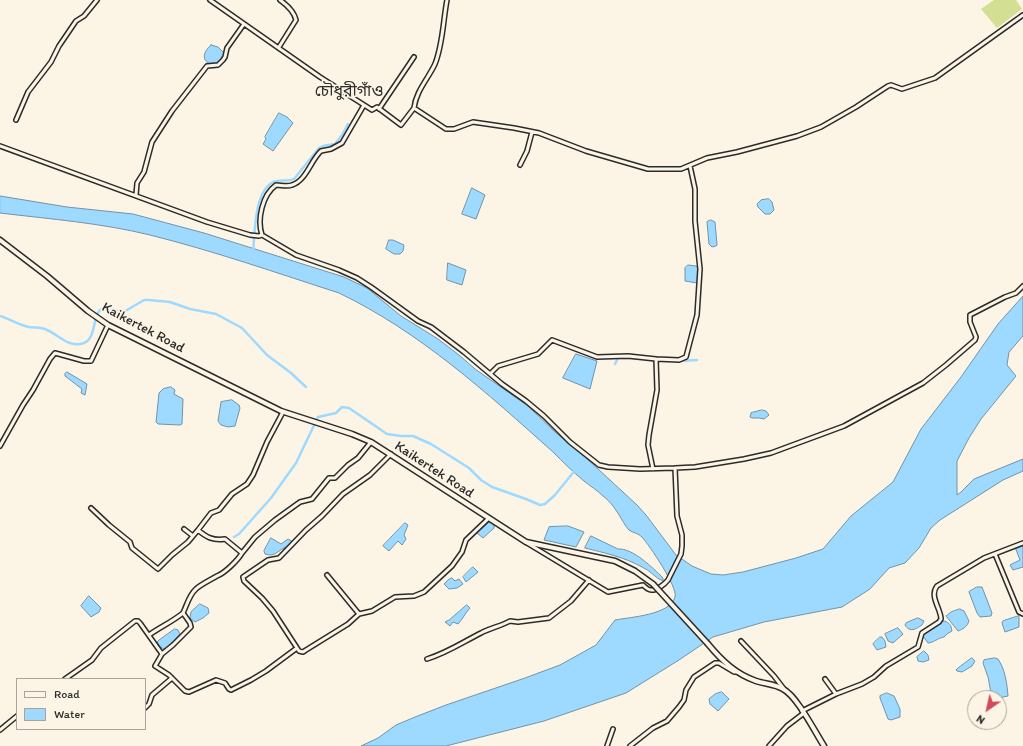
<!DOCTYPE html>
<html>
<head>
<meta charset="utf-8">
<style>
	body { margin:0 }
	#map { position:relative; width:1023px; height:746px; overflow:hidden; background:#fcf5e5; font-family:Itim,sans-serif }
	canvas { display:block }
	.legend { position:absolute; left:16px; top:678px; width:130px; height:52px; box-sizing:border-box; background:#fcf5e5; border:1px solid #a8a49b; margin:0; padding:5px 7px; list-style:none; font-size:12px; color:#2b2b2b }
	.legend li { display:flex; align-items:center; gap:8px; height:20px }
	.legend b { width:20px; border:1px solid #a8a49b }
	.north { position:absolute; left:967px; top:690px; width:40px; height:40px; box-sizing:border-box; background:#fcf5e5; border:1px solid #a8a49b; border-radius:50%; rotate:214deg; font-size:11px; font-weight:700; line-height:16px; text-align:center; color:#2b2b2b }
	.north::after { content:''; display:block; margin:auto; width:14px; height:18px; background:#d1495b; clip-path:polygon(50% 0,100% 100%,50% 72%,0 100%) }
</style>
</head>
<body>
<div id="map">
<canvas width="1023" height="746"></canvas>
<ul class="legend">
<li><b style="height:5px;background:#fcf5e5"></b>Road</li>
<li><b style="height:11px;background:#9ed9ff"></b>Water</li>
</ul>
<div class="north">N</div>
</div>
<script>
const ctx = document.querySelector('canvas').getContext('2d');
ctx.lineJoin = 'round';
function fillPath(path, color) {
  ctx.fillStyle = color;
  ctx.fill(path, 'evenodd');
}
function stroke(path, color, width, dash) {
  ctx.strokeStyle = color;
  ctx.lineWidth = width;
  ctx.lineCap = dash ? 'butt' : 'round';
  ctx.setLineDash(dash || []);
  ctx.stroke(path);
}
function label(font, color, halo, rows, align = 'center') {
  ctx.font = font + ' Itim,"Noto Sans Bengali",sans-serif';
  ctx.lineWidth = 3.5;
  ctx.setLineDash([]);
  ctx.textBaseline = 'middle';
  ctx.strokeStyle = halo;
  ctx.fillStyle = color;
  for (const [text, x, y, turn = 0] of rows) {
    ctx.save();
    ctx.translate(x, y);
    ctx.rotate((+turn || 0) * Math.PI / 180);
    ctx.textAlign = isNaN(turn) ? turn : align;
    if (halo) ctx.strokeText(text, 0, 0);
    ctx.fillText(text, 0, 0);
    ctx.restore();
  }
}
fillPath(new Path2D(`
	M 994,0 L 1016,0 L 1022,9 L 997,28 L 981,9 Z`), '#d3df92');
const water = new Path2D(`
	M 211,45 L 218,47 L 225,54 C 223,59 219,63 214,65 C 201,62 202,53 211,45 Z
	M 279,113 L 287,117 L 293,123 L 273,151 L 263,144 L 266,139 L 265,137 Z
	M 472,188 L 485,195 L 476,219 L 462,214 Z
	M 0,196 L 67,207 L 133,214 L 204,233 L 344,277 L 367,288 L 401,316 L 438,339 L 459,355 L 475,369 L 528,406 L 555,432 L 584,456 L 637,505 L 646,515 L 676,555 L 692,566 L 711,574 L 723,575 L 743,572 L 796,558 L 823,549 L 851,516 L 893,482 L 921,429 L 961,377 L 998,324 L 1023,296 L 1023,336 L 1009,352 L 1007,365 L 1016,376 L 981,419 L 969,438 L 957,461 L 957,495 L 961,492 L 974,479 L 1023,459 L 1023,471 L 1003,480 L 940,520 L 931,528 L 919,548 L 905,563 L 889,568 L 870,589 L 842,607 L 764,622 L 713,637 L 679,660 L 626,693 L 544,721 L 446,746 L 361,746 L 378,738 L 396,725 L 415,717 L 446,705 L 525,678 L 560,665 L 596,645 L 615,620 C 631,617 670,615 675,597 C 678,587 649,545 642,537 C 638,533 633,533 629,530 C 626,527 624,523 622,520 C 617,511 611,502 603,496 C 597,490 590,486 584,481 C 573,472 563,462 553,452 C 487,393 420,332 339,293 C 277,273 214,251 150,235 C 101,223 50,219 0,213 Z
	M 769,199 L 772,202 L 774,210 L 770,214 L 765,214 L 758,207 L 757,204 L 761,200 Z
	M 711,220 L 715,222 L 717,245 L 716,246 L 712,247 L 709,244 L 707,222 Z
	M 389,240 L 393,240 L 404,245 L 403,251 L 400,254 L 394,254 L 386,249 Z
	M 448,263 L 466,270 L 462,285 L 447,280 Z
	M 688,265 L 696,266 L 698,268 L 698,282 L 697,283 L 685,281 L 685,268 Z
	M 576,354 L 597,361 L 590,389 L 563,378 Z
	M 67,372 L 87,384 L 85,395 L 81,393 L 82,389 L 65,376 L 65,374 Z
	M 171,387 L 175,390 L 174,394 L 183,399 L 182,424 L 180,425 L 158,424 L 156,422 L 159,393 L 163,389 Z
	M 232,400 L 239,405 L 240,408 L 235,426 L 228,427 L 221,425 L 218,421 L 221,402 Z
	M 762,410 L 766,411 L 769,415 L 764,419 L 759,418 L 752,418 L 750,417 L 751,413 Z
	M 491,521 L 494,524 L 494,528 L 483,538 L 477,533 Z
	M 405,523 L 408,525 L 404,535 L 406,539 L 402,545 L 398,541 L 389,551 L 383,546 Z
	M 568,526 L 584,532 L 576,547 L 544,540 L 549,527 Z
	M 591,536 L 618,549 C 633,548 653,568 663,578 L 663,581 C 655,578 650,570 642,567 C 624,557 605,553 585,548 Z
	M 271,538 L 281,544 L 288,539 L 293,542 C 289,546 288,546 284,548 C 276,552 275,557 265,554 L 264,551 Z
	M 1023,544 L 1023,567 L 1013,570 L 1010,565 L 1020,560 L 1015,547 Z
	M 473,567 L 478,572 L 466,582 L 463,577 Z
	M 452,578 L 455,581 L 459,579 L 463,584 L 457,588 L 449,589 L 444,584 L 448,580 Z
	M 977,587 L 982,587 L 992,613 L 991,616 L 980,617 L 977,613 L 969,592 Z
	M 89,596 L 101,608 L 99,612 L 91,617 L 81,606 Z
	M 200,604 L 208,608 L 209,613 L 203,618 L 195,622 L 190,618 L 191,612 Z
	M 467,605 L 470,608 C 465,613 463,619 458,624 L 453,622 L 450,626 L 445,622 L 449,620 Z
	M 960,609 L 964,611 L 969,621 C 967,627 963,629 958,631 L 946,616 L 951,612 Z
	M 1019,616 L 1019,627 L 1005,632 L 1002,623 L 1003,621 Z
	M 918,618 L 924,621 L 922,625 C 916,629 910,633 905,625 L 906,623 Z
	M 942,621 L 944,621 C 950,623 951,625 952,631 L 947,634 L 944,637 C 938,638 933,643 928,643 L 923,636 L 924,633 Z
	M 898,628 L 903,634 L 893,643 L 888,641 L 885,634 Z
	M 175,629 L 178,630 L 180,634 L 167,649 C 163,650 159,646 157,642 L 159,640 Z
	M 880,637 L 882,637 L 885,641 L 886,647 L 877,650 L 873,644 Z
	M 924,651 L 928,655 L 929,660 L 923,662 L 918,661 L 917,657 Z
	M 972,658 L 975,661 L 972,666 L 962,672 L 957,671 L 956,670 L 958,668 Z
	M 995,658 L 998,659 C 1005,669 1007,683 1008,696 L 998,698 L 992,698 L 988,677 L 983,663 L 984,660 Z
	M 722,692 L 729,699 L 718,711 L 710,704 L 709,699 L 715,694 Z
	M 887,693 L 894,696 L 900,709 L 900,717 L 891,720 L 888,719 L 880,698 L 880,696 Z`);
fillPath(water, '#9ed9ff');
stroke(water, '#7093aa', 1);
stroke(new Path2D(`
	M 253,252 C 255,233 254,192 273,182 C 279,179 288,182 294,179 L 319,148 L 323,146 L 335,144 L 342,135 L 348,124
	M 0,316 C 10,319 19,325 29,327 C 35,328 41,327 47,330 C 59,335 66,346 80,344 C 100,342 89,308 107,307 C 112,307 117,312 122,313 L 144,300 L 149,300 L 170,302 L 190,309 L 216,314 L 242,328 L 267,355 L 291,373 L 306,387
	M 679,361 L 697,360
	M 615,364 L 618,358 L 636,358
	M 234,537 L 239,534 L 271,498 L 296,463 L 318,417 L 336,413 L 342,407 L 349,408 L 387,434 L 401,436 L 413,436 L 431,444 L 469,468 L 481,480 L 492,487 L 526,499 L 540,505 L 545,504 L 555,495 L 576,469`), '#9ed9ff', 2.5);
const minor = new Path2D(`
	M 210,0 L 320,77 L 372,110 L 377,107 L 401,125 L 414,108
	M 279,47 L 296,20 C 294,11 287,5 280,0
	M 364,105 L 342,143 L 331,149 L 321,151 C 311,160 306,181 292,185 C 287,187 281,185 276,185 C 262,195 257,220 262,235 L 296,255 L 339,270 L 357,278 L 371,287 L 418,321 L 431,327 L 464,352 L 502,384 L 526,401 L 544,416 L 570,442 L 599,465 L 608,467 L 640,469 L 675,468
	M 414,108 L 446,129 L 454,129 L 473,122 L 514,128 L 539,133 L 586,151 L 648,169 L 681,169 L 707,158 L 737,152 L 797,136 L 821,127 L 856,107 L 888,86 L 891,85 L 902,89 L 935,78 L 1023,15
	M 414,108 C 416,91 428,79 435,64 C 443,44 443,21 447,0
	M 379,109 L 414,57
	M 16,120 L 28,92 L 51,62 L 59,46 L 76,21 L 84,16 L 97,0
	M 0,146 L 207,222 L 250,235 L 259,236 L 262,235
	M 520,165 L 527,151 L 532,132
	M 136,195 L 137,183 L 144,172 L 152,142 L 172,111 L 207,66 L 218,65 L 223,60 L 225,57 L 227,48 L 244,24
	M 490,374 L 498,366 L 538,354 L 552,340 L 597,357 L 628,356 L 656,359
	M 0,446 L 23,405 L 33,390 L 50,359 L 55,353 L 84,361 L 91,361 L 108,325
	M 391,454 L 370,475 L 343,494 L 322,516 L 306,530 L 279,558 L 268,560 L 243,577 L 244,581 L 262,598 L 273,611 L 299,651 L 303,652 L 306,650 L 348,624 L 359,614 L 372,611 L 395,597 L 414,596 L 424,592 L 452,566 L 462,552 L 466,540 L 489,518
	M 653,469 L 648,445 L 649,435 L 657,390 L 656,359 L 679,360 L 686,357 L 697,315 L 700,269 L 695,221 L 695,189 L 690,166
	M 91,508 L 109,525 L 130,542 L 132,548 L 158,569 L 172,555 L 188,542 L 198,530
	M 184,529 L 193,536
	M 527,543 L 608,592 L 643,585 C 645,587 649,590 651,590 C 656,591 665,584 668,580 L 681,554 L 682,546 L 682,535 L 677,516 L 675,468 L 695,467 L 744,459 L 771,453 L 844,426 L 923,383 L 946,365 L 975,340 L 976,337 L 970,322 L 970,315 L 1005,297 L 1016,293 L 1023,286
	M 242,553 L 255,537 L 275,520 L 300,502 L 312,499 L 329,478 L 335,478 L 348,465 L 358,458 L 371,442
	M 995,554 L 1019,612 L 1023,614
	M 327,575 L 359,614
	M 149,635 C 160,627 172,622 183,613
	M 741,641 L 774,676 L 784,689
	M 162,654 L 155,666 L 169,675 L 185,691 L 189,692 L 216,680 L 225,683 L 229,689 L 231,690 L 251,680 L 266,671 L 297,648
	M 427,659 C 447,653 463,642 481,633 C 490,628 501,626 510,621 L 518,622 L 549,618 L 571,601 L 589,580
	M 65,679 L 92,660 L 101,648 L 135,621 L 138,621 L 140,623 L 162,654 L 173,645 L 191,627 L 190,623 L 183,613 C 187,605 189,595 196,589 C 200,585 212,579 217,576 C 225,573 238,560 242,553 L 225,539 C 213,541 206,537 198,530 L 211,513 L 219,510 L 232,494 L 247,484 L 253,475 L 267,442 L 283,412
	M 825,679 L 836,694
	M 145,708 L 149,704 L 152,695 L 172,678
	M 802,711 L 836,694 L 862,684 L 874,677 L 886,666 L 918,647 L 922,633 L 939,622 L 941,619 C 941,609 929,596 937,586 L 984,558 L 1023,543
	M 0,730 L 17,716
	M 607,746 L 613,729
	M 630,746 L 653,728 L 667,721 L 679,707 L 684,700 L 686,690 L 694,677 L 715,663 L 719,663 L 734,672 L 737,672
	M 769,746 L 787,726 L 804,713`);
const major = new Path2D(`
	M 0,240 L 47,276 L 88,311 L 108,325 L 281,411 L 352,434 L 371,442 L 526,542 L 615,561 L 635,571 L 653,584
	M 708,644 C 722,661 736,674 756,681 C 765,684 775,684 783,689 C 797,696 815,732 824,746`);
stroke(minor, '#2b2b2b', 6);
stroke(major, '#2b2b2b', 7);
stroke(minor, '#fcf5e5', 3);
stroke(major, '#fcf5e5', 4);
const majorBridge = new Path2D(`
	M 653,584 L 708,644`);
stroke(majorBridge, '#2b2b2b', 7, []);
stroke(majorBridge, '#fcf5e5', 4);
label('14px', '#2b2b2b', '#fcf5e5', [
	["Kaikertek Road",143,328,28],
	["Kaikertek Road",434,470,33]
]);
label('16px', '#2b2b2b', '#fcf5e5', [
	["চৌধুরীগাঁও",349,92]
]);
</script>
</body>
</html>
